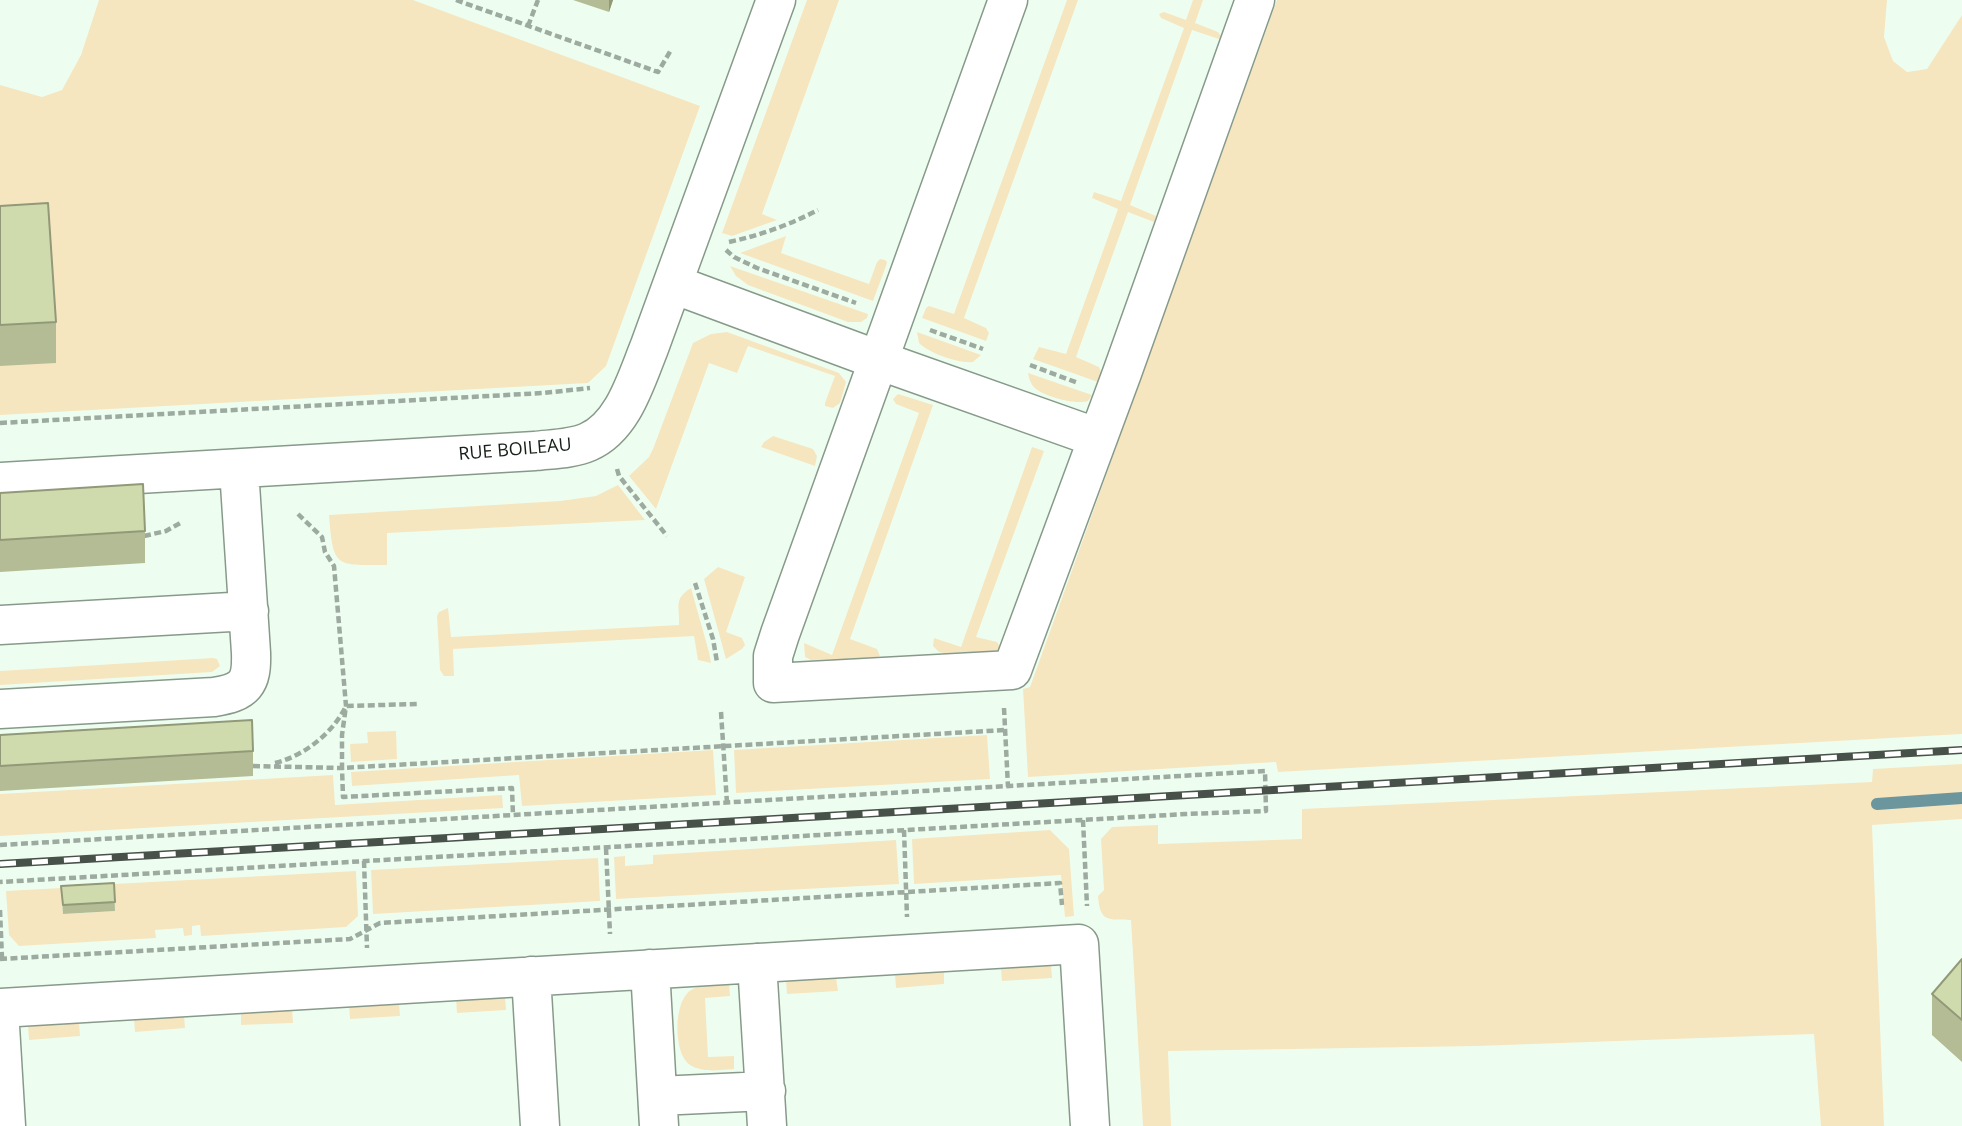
<!DOCTYPE html>
<html>
<head>
<meta charset="utf-8">
<style>
	body { margin:0 }
	canvas { display:block; background:#edfef0 }
</style>
</head>
<body>
<canvas width="1962" height="1126"></canvas>
<script>
const ctx = document.querySelector('canvas').getContext('2d');
ctx.lineJoin = 'round';
function fillPath(path, color) {
  ctx.fillStyle = color;
  ctx.fill(path, 'evenodd');
}
function stroke(path, color, width, dash) {
  ctx.strokeStyle = color;
  ctx.lineWidth = width;
  ctx.lineCap = dash ? 'butt' : 'round';
  ctx.setLineDash(dash || []);
  ctx.stroke(path);
}
function label(font, color, halo, rows, align = 'center') {
  ctx.font = font + ' "Open Sans",sans-serif';
  ctx.lineWidth = 5;
  ctx.setLineDash([]);
  ctx.textBaseline = 'middle';
  ctx.strokeStyle = halo;
  ctx.fillStyle = color;
  for (const [text, x, y, turn = 0] of rows) {
    ctx.save();
    ctx.translate(x, y);
    ctx.rotate((+turn || 0) * Math.PI / 180);
    ctx.textAlign = isNaN(turn) ? turn : align;
    if (halo) ctx.strokeText(text, 0, 0);
    ctx.fillText(text, 0, 0);
    ctx.restore();
  }
}
fillPath(new Path2D(`
	M 99,0 L 413,0 L 700,106 L 606,366 L 588,383 L 0,415 L 0,85 L 42,97 L 62,90 L 81,55 Z
	M 807,0 L 839,0 L 762,214 L 777,220 L 732,236 L 722,233 Z
	M 1067,0 L 1078,0 L 964,318 L 986,328 L 989,333 L 986,341 L 922,318 L 926,308 L 929,306 L 954,314 Z
	M 1193,0 L 1203,0 L 1195,23 L 1218,32 L 1221,36 L 1219,39 L 1192,30 L 1130,205 L 1156,216 L 1154,222 L 1128,212 L 1076,357 L 1099,367 L 1101,372 L 1098,382 L 1033,359 L 1039,347 L 1066,354 L 1118,209 L 1092,198 L 1094,192 L 1121,201 L 1184,28 L 1161,18 L 1159,14 L 1164,12 L 1186,20 Z
	M 1277,0 L 1887,0 L 1884,37 L 1893,61 L 1907,72 L 1927,69 L 1962,15 L 1962,734 L 1278,772 L 1276,762 L 1028,777 L 1023,689 L 1030,687 Z
	M 786,236 L 781,253 L 869,284 L 877,262 L 880,259 L 885,260 L 887,262 L 886,266 L 873,301 L 740,253 Z
	M 730,266 L 868,314 L 867,318 L 861,322 L 848,322 L 748,285 L 736,276 Z
	M 727,332 L 839,373 L 846,382 L 840,403 L 833,408 L 825,406 L 825,403 L 835,376 L 748,346 L 737,373 L 709,363 L 656,509 L 629,476 L 649,457 L 653,449 L 693,343 L 711,334 Z
	M 917,332 L 981,355 L 973,362 C 959,364 929,353 919,343 Z
	M 1028,373 L 1092,395 L 1088,401 C 1075,405 1047,397 1036,389 C 1031,385 1029,379 1028,373 Z
	M 898,394 L 933,405 L 850,639 L 877,649 L 880,656 L 876,658 L 811,660 L 805,657 L 804,643 L 832,655 L 919,413 L 896,404 L 893,399 Z
	M 773,436 L 813,449 L 817,456 L 815,466 L 761,447 L 764,442 Z
	M 1032,447 L 1044,451 L 976,637 L 997,642 L 1001,648 L 996,651 L 944,653 L 939,652 L 933,646 L 934,638 L 961,647 Z
	M 618,485 L 645,520 L 387,533 L 387,565 C 336,565 333,569 329,515 L 560,501 L 596,496 Z
	M 718,567 L 745,577 L 726,632 L 742,638 L 745,645 L 742,649 L 726,659 L 704,579 Z
	M 691,588 L 709,652 L 711,663 L 698,660 L 694,636 L 453,649 L 454,676 L 444,676 L 440,670 L 437,616 L 439,612 L 448,608 L 451,637 L 679,625 C 680,607 673,599 691,588 Z
	M 213,658 L 217,659 L 220,666 L 212,672 L 0,685 L 0,671 Z
	M 396,731 L 397,759 L 351,762 L 350,744 L 368,743 L 367,732 Z
	M 987,735 L 990,779 L 736,793 L 734,750 Z
	M 713,750 L 716,795 L 522,806 L 519,775 L 352,786 L 351,772 Z
	M 1962,764 L 1962,819 L 1872,825 L 1884,1126 L 1821,1126 L 1814,1034 L 1477,1046 L 1168,1051 L 1171,1126 L 1143,1126 L 1131,920 C 1108,919 1100,923 1098,896 L 1104,890 L 1101,839 L 1112,827 L 1158,825 L 1158,844 L 1302,839 L 1302,809 L 1872,782 L 1873,769 Z
	M 333,775 L 335,805 L 502,795 L 503,808 L 0,836 L 0,794 Z
	M 1050,830 L 1069,849 L 1074,916 L 1065,917 L 1061,875 L 914,884 L 912,839 Z
	M 896,840 L 899,884 L 616,899 L 614,857 L 625,856 L 625,866 L 653,864 L 653,855 Z
	M 598,858 L 600,901 L 373,914 L 371,870 Z
	M 356,871 L 358,916 L 346,927 L 201,936 L 200,925 L 192,926 L 192,935 L 184,936 L 183,928 L 155,930 L 156,938 L 19,946 L 9,935 L 6,891 L 61,888 L 63,914 L 115,911 L 114,884 Z
	M 1051,965 L 1052,978 L 1002,981 L 1001,968 Z
	M 944,971 L 944,984 L 896,988 L 895,974 Z
	M 836,977 L 838,991 L 787,994 L 786,980 Z
	M 729,983 L 730,996 L 705,998 L 708,1057 L 734,1056 L 734,1069 C 720,1070 703,1073 690,1065 C 673,1054 673,1001 691,990 C 702,983 717,984 729,983 Z
	M 505,995 L 506,1010 L 457,1013 L 456,998 Z
	M 399,1002 L 400,1016 L 350,1019 L 349,1005 Z
	M 292,1008 L 293,1023 L 241,1025 L 241,1010 Z
	M 184,1015 L 185,1028 L 135,1032 L 134,1018 Z
	M 79,1022 L 80,1036 L 29,1040 L 28,1026 Z`), '#f6e6c0');
stroke(new Path2D(`
	M 1877,804 L 1962,798`), '#6b969d', 12);
const minor = new Path2D(`
	M 1008,0 L 780,634 L 773,656 L 773,683 L 1012,670 L 1122,373 L 1255,0
	M 673,284 L 878,360 L 1098,438
	M 0,482 L 535,451 C 552,449 572,449 588,442 C 623,427 636,380 649,348 L 776,0
	M 0,625 L 249,611
	M 0,709 L 214,697 C 245,692 252,684 251,653 L 239,469
	M 757,963 L 767,1126
	M 650,969 L 659,1126
	M 531,976 L 540,1126
	M 0,1008 L 1079,944 L 1090,1126
	M 0,1026 L 6,1126
	M 658,1096 L 766,1091`);
stroke(minor, '#879a8a', 41);
stroke(new Path2D(`
	M 456,0 L 658,72 L 671,50
	M 528,26 L 538,0
	M 729,242 C 761,235 789,225 818,210
	M 726,250 L 734,257 L 757,268 L 856,303
	M 930,330 L 983,349
	M 1030,365 L 1078,383
	M 0,423 L 543,393 L 590,388
	M 617,469 L 619,476 L 667,536
	M 298,514 L 322,537 L 325,552 L 334,566 L 346,706 L 342,735 L 342,768 L 1005,730
	M 144,536 L 166,531 L 182,522
	M 695,583 L 713,639 L 717,662
	M 1004,708 L 1008,787
	M 721,712 L 727,803
	M 275,763 C 304,756 333,733 346,706 L 418,704
	M 253,766 L 342,768 L 343,797 L 512,788 L 513,815
	M 1083,820 L 1087,906
	M 904,830 L 907,917
	M 0,845 L 1265,771 L 1266,811 L 1186,814 L 0,882
	M 606,848 L 610,934
	M 364,861 L 367,948
	M 0,910 L 2,958
	M 0,959 L 350,939 L 380,923 L 1060,883 L 1062,905`), '#9daa9f', 4.5, [7, 3.5]);
stroke(minor, '#fff', 38);
const rail = new Path2D(`
	M 0,864 L 1962,750`);
stroke(rail, '#485149', 8);
stroke(rail, '#fff', 5, [16]);
fillPath(new Path2D(`
	M 573,0 L 613,0 L 609,12 Z
	M 0,206 L 56,322 L 56,363 L 0,366 Z
	M 0,493 L 145,531 L 145,563 L 0,572 Z
	M 0,735 L 253,751 L 253,776 L 0,791 Z
	M 114,883 L 115,911 L 63,914 L 61,886 Z
	M 1962,959 L 1962,1062 L 1932,1035 L 1932,994 Z`), '#b3bc95');
fillPath(new Path2D(`
	M 609,0 L 613,0 L 609,12 Z`), '#929979');
const building = new Path2D(`
	M 48,203 L 56,322 L 0,325 L 0,206 Z
	M 143,484 L 145,531 L 0,540 L 0,493 Z
	M 252,720 L 253,751 L 0,766 L 0,735 Z
	M 114,883 L 115,902 L 63,905 L 61,886 Z
	M 1962,959 L 1962,1020 L 1932,994 Z`);
fillPath(building, '#d0dbad');
stroke(building, '#929979', 2);
label('18px', '#181f19', '#fff', [
	["RUE BOILEAU",515,450,-5]
]);
</script>
</body>
</html>
